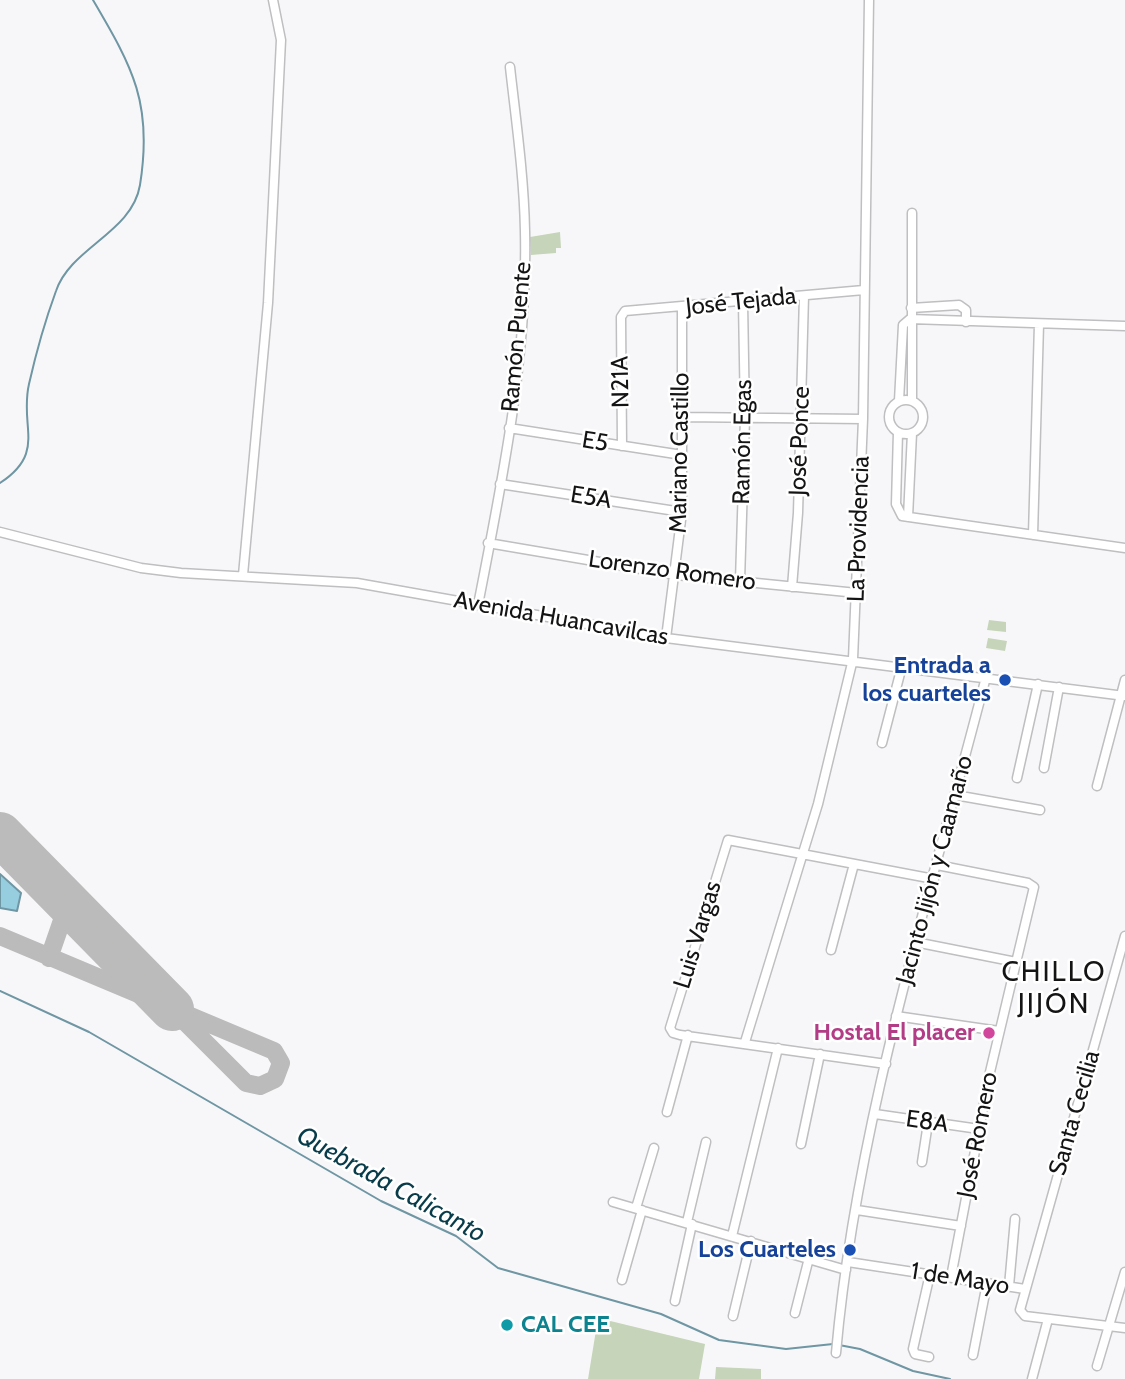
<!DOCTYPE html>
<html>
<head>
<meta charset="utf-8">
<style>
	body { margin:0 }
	canvas { display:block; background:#f7f7f9 }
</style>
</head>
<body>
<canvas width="1125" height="1379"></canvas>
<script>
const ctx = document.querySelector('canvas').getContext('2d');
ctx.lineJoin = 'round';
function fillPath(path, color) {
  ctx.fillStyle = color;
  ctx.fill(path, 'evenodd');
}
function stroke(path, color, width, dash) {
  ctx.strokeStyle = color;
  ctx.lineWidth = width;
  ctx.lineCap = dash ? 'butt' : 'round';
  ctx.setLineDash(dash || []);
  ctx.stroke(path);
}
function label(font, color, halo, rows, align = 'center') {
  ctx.font = font + ' Cabin,sans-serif';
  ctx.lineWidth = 5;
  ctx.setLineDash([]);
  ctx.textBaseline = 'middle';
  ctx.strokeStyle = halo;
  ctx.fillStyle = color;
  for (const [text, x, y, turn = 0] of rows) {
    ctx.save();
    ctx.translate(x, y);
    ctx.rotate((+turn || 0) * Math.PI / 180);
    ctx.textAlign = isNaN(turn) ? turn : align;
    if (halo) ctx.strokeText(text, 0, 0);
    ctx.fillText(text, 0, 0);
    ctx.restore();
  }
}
fillPath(new Path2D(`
	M 560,232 L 561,248 L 556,248 L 556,253 L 531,255 L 530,237 Z
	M 989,620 L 1006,622 L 1006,632 L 987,630 Z
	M 988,638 L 1007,641 L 1005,651 L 986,648 Z
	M 598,1318 L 705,1344 L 699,1379 L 588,1379 Z
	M 716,1367 L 761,1369 L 761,1379 L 715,1379 Z`), '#c6d5ba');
const water = new Path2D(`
	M 0,874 L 21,893 L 17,911 L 0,908 Z`);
fillPath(water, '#96cee0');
stroke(water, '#6f96a3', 2);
stroke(new Path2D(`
	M 0,483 C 47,452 19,427 29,384 C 36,353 45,321 56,291 C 71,247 132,233 140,185 C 153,104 133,68 93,0
	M 0,991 L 89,1032 L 381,1201 L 456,1236 L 498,1268 L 661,1314 L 719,1340 L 786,1349 L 833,1344
	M 839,1345 L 860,1349 L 913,1371 L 950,1379`), '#6f96a3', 2);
stroke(new Path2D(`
	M 0,936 L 274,1051 L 281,1063 L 275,1079 L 260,1086 L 246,1083 L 172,1009
	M 49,958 L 68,903`), '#bbbbbc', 18);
stroke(new Path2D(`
	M 0,834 L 172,1009`), '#bbbbbc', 44);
const minor = new Path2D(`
	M 912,213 L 912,401
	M 911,308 L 959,305 L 966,310 L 966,322
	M889 417a17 17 0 1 1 34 0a17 17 0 1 1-34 0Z
	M 899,401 L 903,325 L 910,319 L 1125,326
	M 682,417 L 863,419
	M 509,428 L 682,455
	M 898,432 L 896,504 L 902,516 L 1125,548
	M 622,446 L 621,317 L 625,311 L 864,290
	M 500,484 L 682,512
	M 908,517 L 912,433
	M 0,532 L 141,568 L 181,573 L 357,583 L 666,638 L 1125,696
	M 1033,535 L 1039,324
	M 488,543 L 676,575 L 857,593
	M 243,575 L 268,303 L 281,40 L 273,0
	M 740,581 L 745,418 L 743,302
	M 792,587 L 798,513 L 804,296
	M 478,605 C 502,482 528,356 525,231 C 524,176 516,121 510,67
	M 666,638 L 682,512 L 682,308
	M 882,743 L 902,666
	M 1044,768 L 1059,687
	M 1017,778 L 1038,684
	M 1097,786 L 1125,680
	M 955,795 L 1040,810
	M 937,865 L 1028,883 L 1034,887 L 990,1072 L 951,1277
	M 1125,936 L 1020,1310 L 1025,1316 L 1125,1328
	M 915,942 L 1016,962
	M 831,950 L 854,864
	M 896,1016 L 999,1031
	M 745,1042 L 818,804 L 853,659 L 863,419 L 869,0
	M 886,1064 L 680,1035 L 673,1033 L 670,1028 L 728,840 L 934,879
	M 667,1112 L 688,1035
	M 875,1114 L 979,1129
	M 801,1144 L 820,1054
	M 922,1162 L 928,1123
	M 613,1202 L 846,1270
	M 636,1208 L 654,1148
	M 857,1210 L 961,1226
	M 687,1222 L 706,1142
	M 732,1236 L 778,1048
	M 848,1262 L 1025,1289
	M 622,1280 L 642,1210
	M 1009,1286 L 1015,1219
	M 675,1301 L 692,1224
	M 795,1313 L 809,1258
	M 733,1316 L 751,1241
	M 836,1353 C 856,1126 929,898 986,677
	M 973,1355 L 987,1283
	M 929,1357 L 915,1354 L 913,1349 L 930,1274
	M 1097,1366 L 1125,1272
	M 1032,1379 L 1048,1319`);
stroke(minor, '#bfbfc1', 11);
stroke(minor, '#fff', 8);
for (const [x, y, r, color] of [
	[1005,680,7,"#1a4fb4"],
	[989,1033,7,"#d1479c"],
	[850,1250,7,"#1a4fb4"],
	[507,1325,7,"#0f9aa8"]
]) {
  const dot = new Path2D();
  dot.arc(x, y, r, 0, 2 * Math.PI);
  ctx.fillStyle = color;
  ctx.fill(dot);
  stroke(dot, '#fff', 2.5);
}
label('24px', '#141414', '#fff', [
	["José Tejada",741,302,-6],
	["Ramón Puente",517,337,-85],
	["N21A",621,382,-91],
	["José Ponce",800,441,-88],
	["E5",595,442,9],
	["Ramón Egas",743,442,-89],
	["Mariano Castillo",680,453,-89],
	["E5A",591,498,9],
	["La Providencia",859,529,-88],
	["Lorenzo Romero",672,571,8],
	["Avenida Huancavilcas",561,619,10],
	["Jacinto Jijón y Caamaño",935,870,-75],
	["Luis Vargas",698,935,-73],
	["Santa Cecilia",1075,1113,-74],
	["E8A",927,1122,8],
	["José Romero",978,1135,-79],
	["1 de Mayo",960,1279,9]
]);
label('bold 24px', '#164399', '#fff', [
	["Entrada a",991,666],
	["los cuarteles",991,694],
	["Los Cuarteles",836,1250]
], 'right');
label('bold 24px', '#b23c85', '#fff', [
	["Hostal El placer",975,1033]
], 'right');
label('bold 24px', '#0d838f', '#fff', [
	["CAL CEE",521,1325]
], 'left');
label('italic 26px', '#093c4a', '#fff', [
	["Quebrada Calicanto",391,1185,29]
]);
ctx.letterSpacing = '2px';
label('28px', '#141414', '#fff', [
	["CHILLO",1054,973],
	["JIJÓN",1054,1005]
]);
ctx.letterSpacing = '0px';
</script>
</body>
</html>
